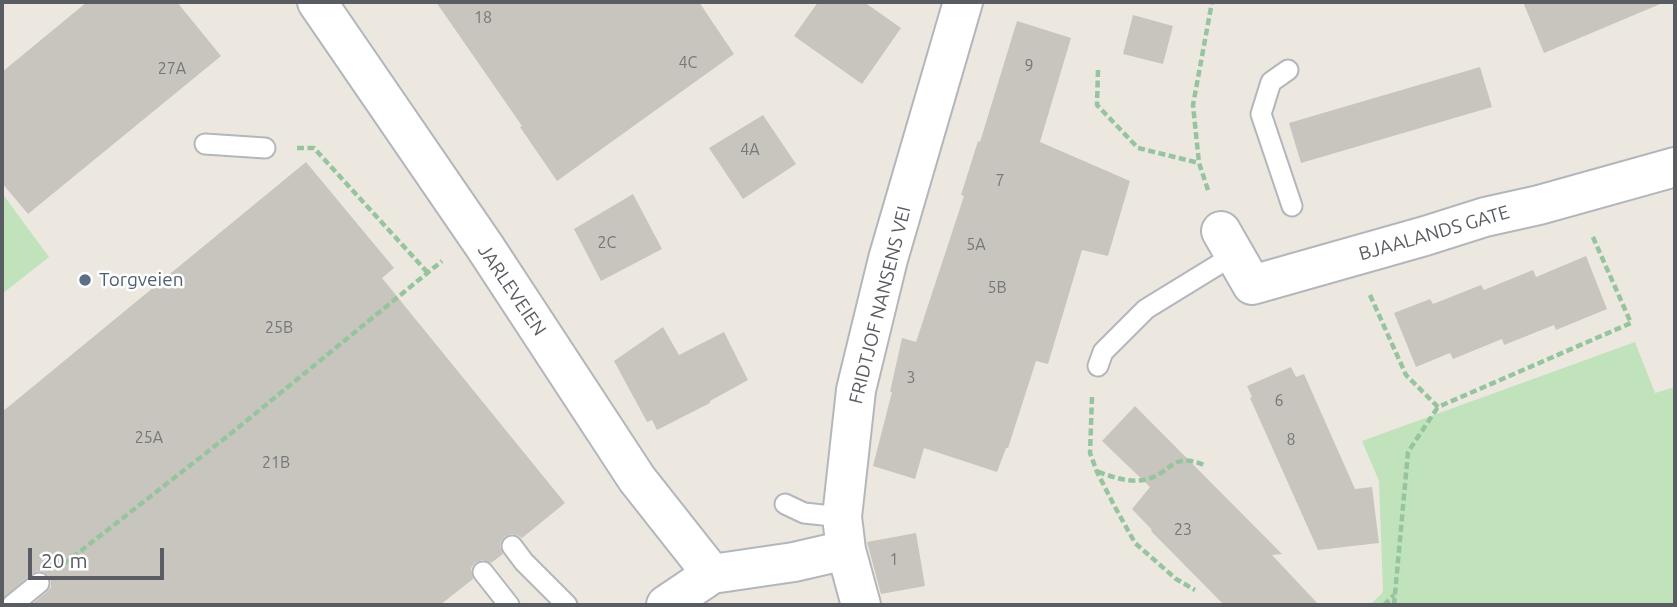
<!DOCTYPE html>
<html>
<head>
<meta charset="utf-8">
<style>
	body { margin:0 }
	#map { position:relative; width:1677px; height:607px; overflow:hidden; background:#ece8e0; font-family:Ubuntu,sans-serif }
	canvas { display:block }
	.frame { position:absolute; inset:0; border:4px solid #595d61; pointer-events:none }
	.scale { position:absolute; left:28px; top:548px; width:136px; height:32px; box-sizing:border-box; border:4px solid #595d61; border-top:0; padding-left:9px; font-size:21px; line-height:24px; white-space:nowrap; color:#595d61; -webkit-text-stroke:5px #fff; paint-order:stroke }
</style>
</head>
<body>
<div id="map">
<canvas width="1677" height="607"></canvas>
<div class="frame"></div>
<div class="scale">20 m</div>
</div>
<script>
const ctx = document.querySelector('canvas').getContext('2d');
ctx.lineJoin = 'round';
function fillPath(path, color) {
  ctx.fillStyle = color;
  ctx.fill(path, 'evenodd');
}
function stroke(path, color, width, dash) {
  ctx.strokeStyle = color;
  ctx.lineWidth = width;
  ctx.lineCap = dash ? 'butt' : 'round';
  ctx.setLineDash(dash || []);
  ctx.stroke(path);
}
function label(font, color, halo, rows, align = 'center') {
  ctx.font = font + ' Ubuntu,sans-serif';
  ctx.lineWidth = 5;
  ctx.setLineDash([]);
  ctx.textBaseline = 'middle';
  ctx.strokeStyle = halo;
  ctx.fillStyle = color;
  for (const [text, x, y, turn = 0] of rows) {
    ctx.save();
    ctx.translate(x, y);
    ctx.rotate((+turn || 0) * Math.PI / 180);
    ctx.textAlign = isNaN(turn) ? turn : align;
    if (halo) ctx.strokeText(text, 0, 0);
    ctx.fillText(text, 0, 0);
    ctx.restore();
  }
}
fillPath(new Path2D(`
	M 2,193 L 49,257 L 2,294 Z
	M 1635,342 L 1655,393 L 1675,387 L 1675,605 L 1370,605 L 1383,592 L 1379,481 L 1362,441 Z`), '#c0e3bc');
fillPath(new Path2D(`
	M 87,2 L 177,2 L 221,56 L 28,214 L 2,183 L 2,72 Z
	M 436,2 L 699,2 L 734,54 L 557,181 L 520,127 L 522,126 Z
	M 818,2 L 864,2 L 901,28 L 862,84 L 794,36 Z
	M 1523,2 L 1665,2 L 1544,53 Z
	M 1133,15 L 1173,26 L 1163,64 L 1123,54 Z
	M 1017,21 L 1071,38 L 1040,142 L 1130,181 L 1108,256 L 1082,250 L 1048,364 L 1036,361 L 1008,448 L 1006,448 L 997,472 L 924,448 L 915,479 L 873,466 L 892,392 L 890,392 L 902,338 L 916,342 L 964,196 L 961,195 L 978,141 L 980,142 Z
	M 1480,67 L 1492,107 L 1301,163 L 1289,123 Z
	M 763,115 L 796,164 L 743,199 L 709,148 Z
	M 306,162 L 394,268 L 382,278 L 565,503 L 522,538 L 517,535 L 511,534 L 504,537 L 501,541 L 500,547 L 503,554 L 491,563 L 482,560 L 475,563 L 471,568 L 473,579 L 440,605 L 31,605 L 47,592 L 51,587 L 51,582 L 49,576 L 44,572 L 38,571 L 31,574 L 2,599 L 2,412 Z
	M 633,194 L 662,249 L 601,281 L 574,229 Z
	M 1586,256 L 1607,309 L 1556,330 L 1554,325 L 1504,345 L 1502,339 L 1453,359 L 1450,353 L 1416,367 L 1394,313 L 1430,299 L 1433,304 L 1481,285 L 1484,290 L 1533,270 L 1536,277 Z
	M 663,327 L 679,355 L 724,332 L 748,380 L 710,401 L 710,403 L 657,430 L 652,420 L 647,422 L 614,361 Z
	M 1291,367 L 1296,377 L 1304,374 L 1355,489 L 1372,487 L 1379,543 L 1318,550 L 1250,398 L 1252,397 L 1247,386 Z
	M 1135,406 L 1282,554 L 1272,555 L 1319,605 L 1224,605 L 1151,531 L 1152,530 L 1132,509 L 1150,487 L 1102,441 Z
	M 916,533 L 925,586 L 881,594 L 867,542 Z`), '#c8c5bf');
const service = new Path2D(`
	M 1288,70 L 1271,82 L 1261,114 L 1292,206
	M 205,144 L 265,148
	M 1098,366 L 1103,352 L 1146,309 L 1234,255
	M 785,504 L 804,513 L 842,517
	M 512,546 L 524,562 L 567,605
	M 483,572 L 509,605
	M 12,605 L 39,583`);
const minor = new Path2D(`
	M 317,2 L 485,247 L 637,479 L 712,574
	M 1221,231 L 1252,285 L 1425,236 L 1485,217 L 1539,205 L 1675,167
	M 666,605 L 712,574 L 794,562 L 846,550
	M 861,605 L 846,550 L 842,517 L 856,390 L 888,259 L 963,2`);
stroke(service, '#b3b7bb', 23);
stroke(minor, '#b3b7bb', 42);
stroke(new Path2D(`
	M 1098,70 L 1097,105 L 1138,148 L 1199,163
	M 297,148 L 314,148 L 427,272
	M 1208,190 L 1199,163 L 1193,105 L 1212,2
	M 1370,295 L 1406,375 L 1438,407 L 1631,323 L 1592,235
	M 1092,397 L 1090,453 L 1097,472 L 1115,507 L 1135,543 L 1176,579 L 1195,590
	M 1098,472 C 1114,477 1130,484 1148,479 C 1174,471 1171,452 1204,465
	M 64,564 L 229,435 L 442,261
	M 1384,605 L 1394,595
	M 1394,605 L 1408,452 L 1438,407`), '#96c49f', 4.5, [7, 3.5]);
stroke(service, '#fff', 19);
stroke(minor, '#fff', 38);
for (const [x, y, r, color] of [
	[85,280,7,"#5c6f8a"]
]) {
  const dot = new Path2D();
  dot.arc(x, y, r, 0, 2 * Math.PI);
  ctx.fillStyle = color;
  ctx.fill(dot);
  stroke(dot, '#fff', 2.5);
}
label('16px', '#757778', null, [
	["18",483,18],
	["4C",688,63],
	["9",1029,66],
	["27A",172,69],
	["4A",750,150],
	["7",1000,181],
	["2C",607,243],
	["5A",976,245],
	["5B",997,288],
	["25B",279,328],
	["3",911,378],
	["6",1279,401],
	["25A",149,438],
	["8",1291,440],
	["21B",276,463],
	["23",1183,530],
	["1",894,560]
]);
label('19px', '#595d61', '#fff', [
	["BJAALANDS GATE",1434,233,-16],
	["JARLEVEIEN",512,290,56],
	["FRIDTJOF NANSENS VEI",880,305,-76]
]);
label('19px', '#4e5e75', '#fff', [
	["Torgveien",99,280]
], 'left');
</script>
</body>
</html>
